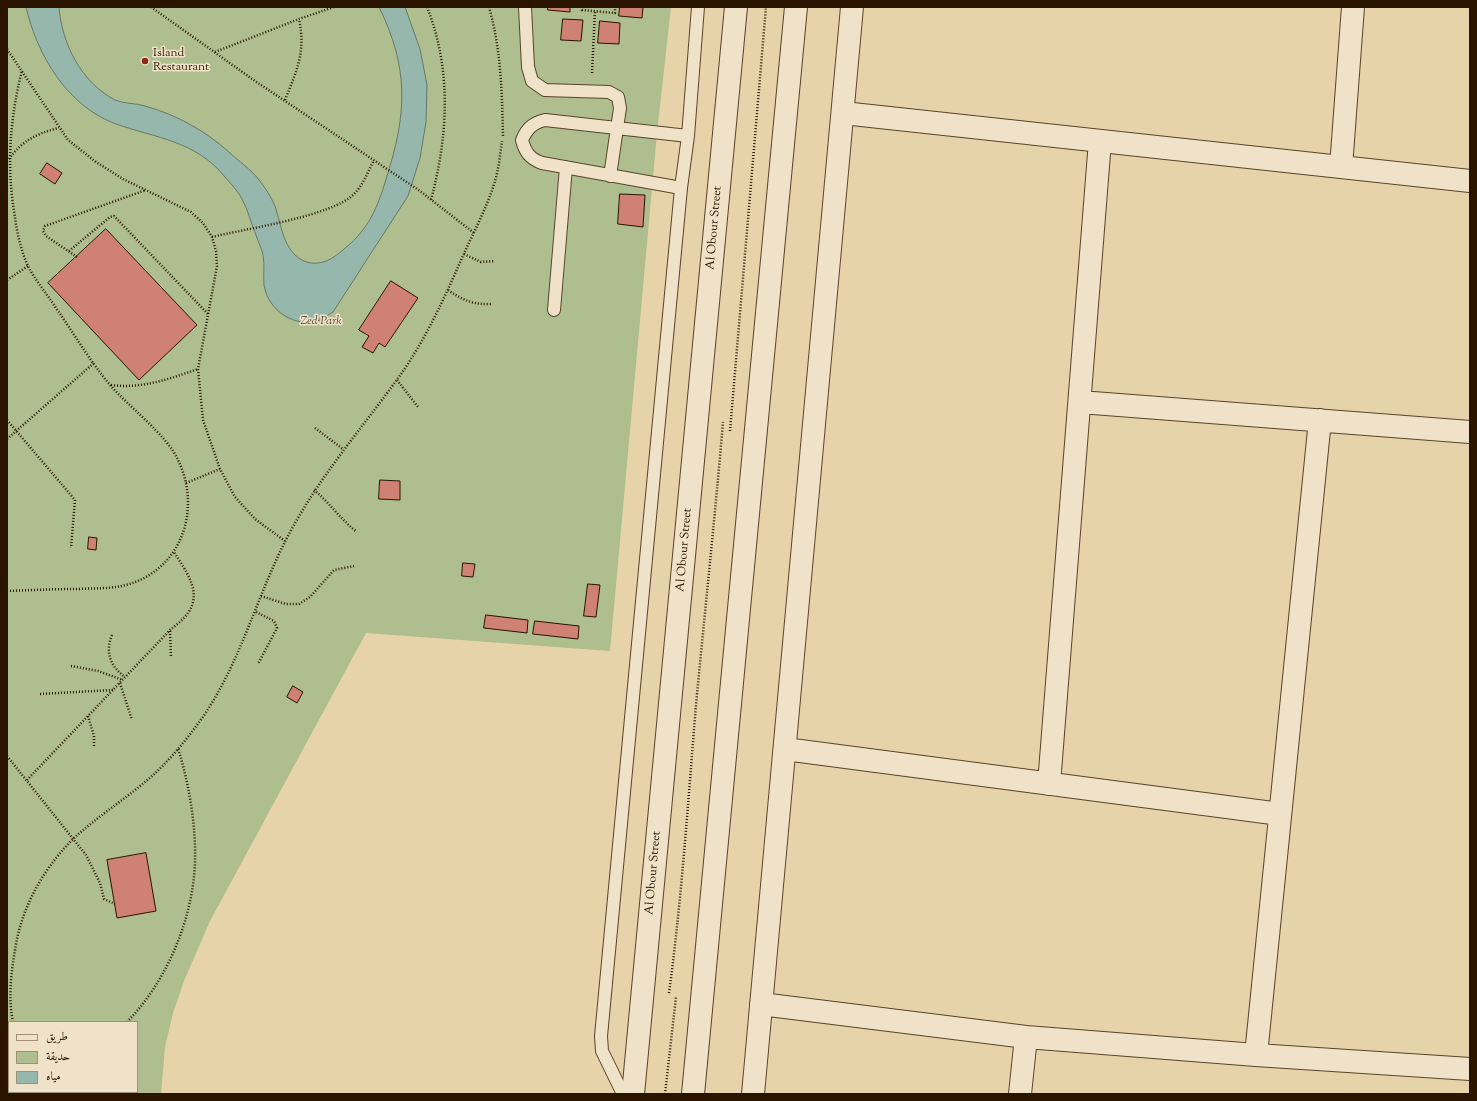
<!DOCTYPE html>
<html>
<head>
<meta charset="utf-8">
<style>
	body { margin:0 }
	#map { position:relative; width:1477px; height:1101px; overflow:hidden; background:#e6d3aa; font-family:"Sorts Mill Goudy",Amiri,serif }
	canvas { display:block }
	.frame { position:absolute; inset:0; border:8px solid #2a1400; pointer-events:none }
	.legend { position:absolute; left:8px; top:1021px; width:130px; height:72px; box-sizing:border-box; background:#efe2c8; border:1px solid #a09078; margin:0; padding:5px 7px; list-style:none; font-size:12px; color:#2a1400 }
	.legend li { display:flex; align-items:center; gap:8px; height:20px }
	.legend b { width:20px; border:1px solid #a09078 }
</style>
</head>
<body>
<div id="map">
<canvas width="1477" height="1101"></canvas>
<div class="frame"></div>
<ul class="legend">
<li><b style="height:5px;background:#efe2c8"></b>طريق</li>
<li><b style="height:11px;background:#aebe8e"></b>حديقة</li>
<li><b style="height:11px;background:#96b7ac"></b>مياه</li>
</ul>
</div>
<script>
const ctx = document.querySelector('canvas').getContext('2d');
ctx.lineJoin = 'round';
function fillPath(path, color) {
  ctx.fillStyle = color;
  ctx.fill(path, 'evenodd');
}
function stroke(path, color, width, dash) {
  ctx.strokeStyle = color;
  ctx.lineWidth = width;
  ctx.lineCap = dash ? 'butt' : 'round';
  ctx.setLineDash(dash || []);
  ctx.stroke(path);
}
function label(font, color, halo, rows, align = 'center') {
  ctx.font = font + ' "Sorts Mill Goudy",serif';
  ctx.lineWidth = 3;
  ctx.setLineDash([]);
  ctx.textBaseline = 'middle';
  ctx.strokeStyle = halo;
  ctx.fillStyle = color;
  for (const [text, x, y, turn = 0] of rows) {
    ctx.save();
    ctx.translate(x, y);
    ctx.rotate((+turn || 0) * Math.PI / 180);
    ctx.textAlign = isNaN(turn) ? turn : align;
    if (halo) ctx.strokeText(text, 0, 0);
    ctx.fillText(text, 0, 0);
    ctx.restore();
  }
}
fillPath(new Path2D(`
	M 7,7 L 671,7 L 657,133 L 610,651 L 366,633 L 210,921 L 184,981 L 173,1013 L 165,1047 L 161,1094 L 7,1094 ZM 9,1022 L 137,1022 L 137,1092 L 9,1092 Z`), '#aebe8e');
const water = new Path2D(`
	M 26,7 L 59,7 C 62,44 81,82 115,100 C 124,104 136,103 145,106 C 177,115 204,130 229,152 C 238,161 251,169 259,180 C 265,187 271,197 275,206 C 282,227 284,258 311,263 C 328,265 339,253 350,244 C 371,225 379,203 387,176 C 407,113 409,68 379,7 L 405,7 L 420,49 L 427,85 L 426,122 L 420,158 L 408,196 L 333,312 C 329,314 325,318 320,320 C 296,329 268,311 264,285 C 263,276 265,265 263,255 C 262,249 258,242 256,235 C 251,223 248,210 242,199 C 238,191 231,184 225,177 C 196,141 156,138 116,124 C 67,106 37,55 26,7 Z`);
fillPath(water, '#96b7ac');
stroke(water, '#6b7667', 1);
const building = new Path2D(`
	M 548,7 L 570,7 L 570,12 L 548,10 Z
	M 620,7 L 643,7 L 642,18 L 619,16 Z
	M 563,19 L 583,20 L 581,41 L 561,40 Z
	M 600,21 L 620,23 L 619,44 L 598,43 Z
	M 47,163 L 62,173 L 55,184 L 40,174 Z
	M 620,194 L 645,195 L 643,227 L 618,224 Z
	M 106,229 L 197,325 L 139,380 L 48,283 Z
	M 391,281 L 418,298 L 385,347 L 379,343 L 373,353 L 362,347 L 369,336 L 359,330 Z
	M 380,480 L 400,481 L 400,500 L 379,499 Z
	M 89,537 L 97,538 L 96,550 L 88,549 Z
	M 463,563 L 475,564 L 473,577 L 462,576 Z
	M 588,584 L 600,585 L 596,617 L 584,616 Z
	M 486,615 L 528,620 L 527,633 L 484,628 Z
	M 535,621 L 579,626 L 578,639 L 533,634 Z
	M 293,686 L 303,692 L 297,703 L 287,697 Z
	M 146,853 L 156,911 L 117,918 L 107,860 Z`);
fillPath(building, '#cf8173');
stroke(building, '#2a1400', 1);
const service = new Path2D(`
	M 525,7 L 528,67 L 532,81 L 545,90 L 609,92 L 618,97 L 620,108 L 610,176
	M 681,188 L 542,163 C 530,159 525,152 522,140 C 527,128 533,123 545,120 L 688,136
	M 554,310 L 566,167
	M 623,1094 L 602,1051 L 601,1036 L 681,188 L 688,136 L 698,7`);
const minor = new Path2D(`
	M 843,113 L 1470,181
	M 1341,167 L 1353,7
	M 1080,402 L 1470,432
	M 785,749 L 1280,814
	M 1049,784 L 1100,141
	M 761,1004 L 1026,1037 L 1256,1055 L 1470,1069
	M 1256,1055 L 1320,420
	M 633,1094 L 736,7
	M 693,1094 L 796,7
	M 753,1094 L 852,7
	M 1020,1094 L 1026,1037`);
stroke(service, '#59442a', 14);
stroke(minor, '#59442a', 24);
stroke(new Path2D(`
	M 151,7 L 255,81 L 420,191 L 474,233
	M 427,7 C 452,70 448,136 431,200
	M 489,7 C 501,49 502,92 503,136
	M 583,7 L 582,10 L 615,13 L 615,7
	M 7,49 L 68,140 L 96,162 L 123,179 L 191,212 L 203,223 L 212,237 L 216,251 L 217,266 L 198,369 L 203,420 L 220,469 L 235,497 L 255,519 L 285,541
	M 215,52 L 299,19 L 334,7
	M 592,73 L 595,11
	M 285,100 C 297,70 306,52 299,19
	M 9,159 C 22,141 37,133 59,128
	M 212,237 C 244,229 333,216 354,194 C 363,185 368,172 374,160
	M 69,251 L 110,217 L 114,216 L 208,314
	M 464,254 L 481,262 L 495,261
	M 77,257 L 46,236 L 43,231 L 45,226 L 146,190
	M 7,280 L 28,266
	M 448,290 C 462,300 474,305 491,304
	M 397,380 L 418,407
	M 111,385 C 142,389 169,379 198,369
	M 7,420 L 75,500 L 71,548
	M 315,428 L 343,449
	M 730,431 L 766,7
	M 7,439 L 94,363
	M 186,483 L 220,469
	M 314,490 C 330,503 341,520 357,532
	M 7,591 C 31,590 55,589 79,589 C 95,588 111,589 126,585 C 182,570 202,509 178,460 C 167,435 129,407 110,385 C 90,361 74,334 56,308 C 47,294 35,280 28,266 C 21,251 17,233 15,217 C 6,166 10,119 22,70
	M 261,596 L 286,604 L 299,604 L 310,597 L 334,570 L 354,566
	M 256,612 L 274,621 L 277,628 L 258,664
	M 170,631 L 171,657
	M 112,635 C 105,652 110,666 125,677
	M 71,666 L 98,671 L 123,680
	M 120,683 L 132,720
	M 40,694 L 113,690
	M 88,716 L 94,736 L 94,746
	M 7,756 L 86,855 L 100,883 L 104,899 L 115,904
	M 27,780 L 170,630 C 176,625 184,619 188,613 C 203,592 185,570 174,552
	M 669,993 C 682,897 688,801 696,705 C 705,610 715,517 723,422
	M 13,1022 C 8,998 11,974 15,950 C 21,909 42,871 71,841 C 96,817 126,799 152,776 C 170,760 186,740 200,721 C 243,661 258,588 294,525 C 323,473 361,429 396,381 C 424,343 443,301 462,258 C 473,233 487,208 495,181 C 499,168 500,154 502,141
	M 127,1022 C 167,981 193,919 195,862 C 196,824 189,784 178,748
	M 7,1090 L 9,1094
	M 40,1092 L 41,1094
	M 26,1094 L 30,1092
	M 665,1094 L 676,997`), '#2a1400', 2.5, [1, 2]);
stroke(service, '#efe2c8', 12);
stroke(minor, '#efe2c8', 22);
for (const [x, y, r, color] of [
	[145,61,4,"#8f2418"]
]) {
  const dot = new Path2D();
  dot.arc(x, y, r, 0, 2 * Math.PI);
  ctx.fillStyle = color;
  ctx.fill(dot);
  stroke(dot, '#efe2c8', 1.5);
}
label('12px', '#2a1400', '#efe2c8', [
	["Island",153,54],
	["Restaurant",153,68]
], 'left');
label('12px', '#2a1400', '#efe2c8', [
	["Al Obour Street",715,228,-85],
	["Al Obour Street",685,550,-85],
	["Al Obour Street",654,873,-85]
]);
label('italic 12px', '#52472b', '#efe2c8', [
	["Zed Park",321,322]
]);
</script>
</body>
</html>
